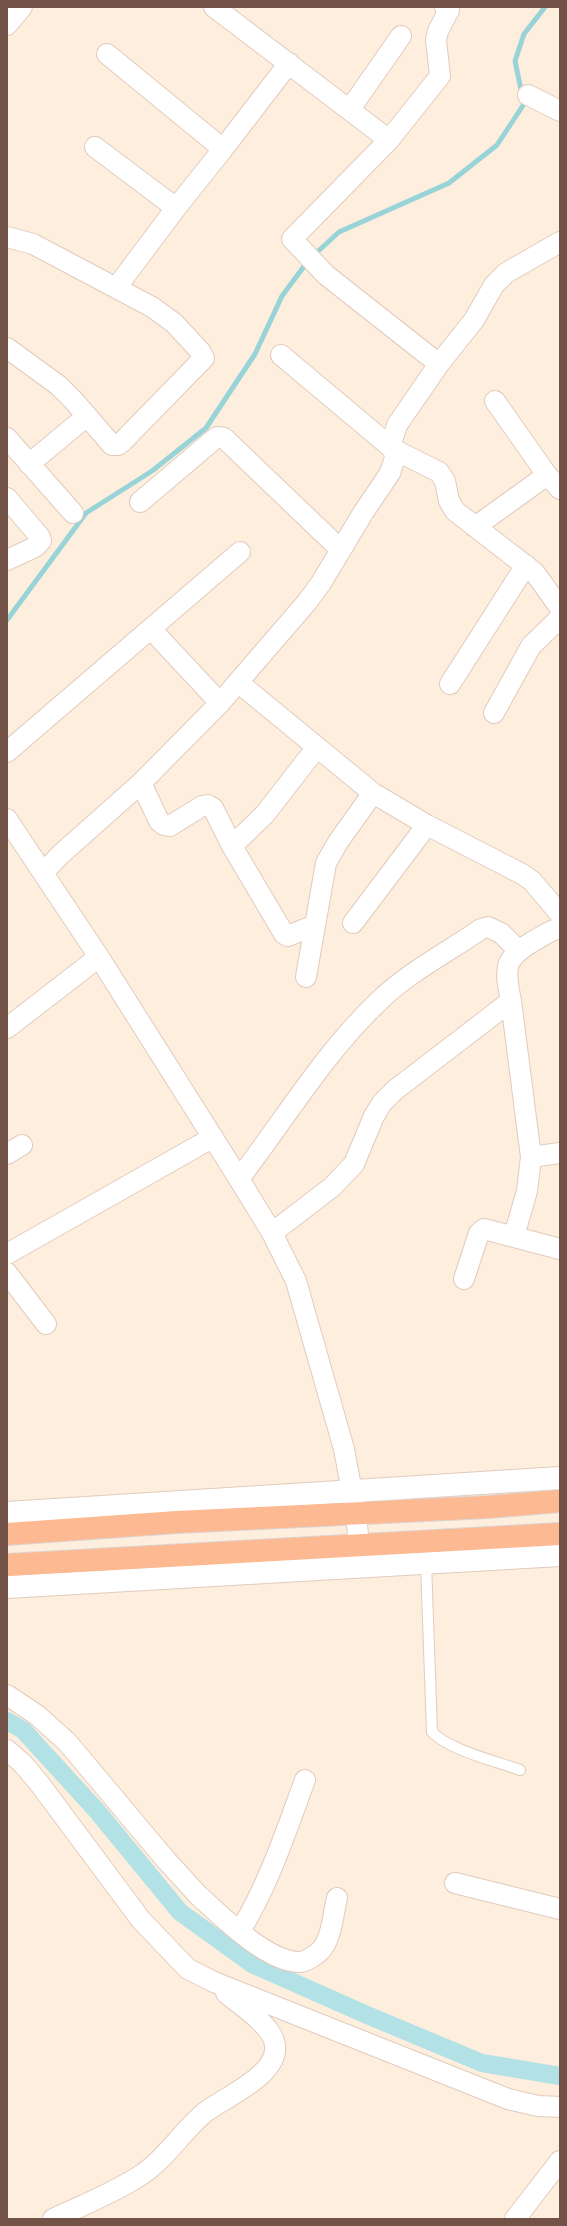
<!DOCTYPE html>
<html>
<head>
<meta charset="utf-8">
<style>
	body { margin:0 }
	#map { position:relative; width:567px; height:2226px; overflow:hidden; background:#fdeedd; font-family:Arial,sans-serif }
	canvas { display:block }
	.frame { position:absolute; inset:0; border:8px solid #725246; pointer-events:none }
</style>
</head>
<body>
<div id="map">
<canvas width="567" height="2226"></canvas>
<div class="frame"></div>
</div>
<script>
const ctx = document.querySelector('canvas').getContext('2d');
ctx.lineJoin = 'round';
function stroke(path, color, width, dash) {
  ctx.strokeStyle = color;
  ctx.lineWidth = width;
  ctx.lineCap = dash ? 'butt' : 'round';
  ctx.setLineDash(dash || []);
  ctx.stroke(path);
}
stroke(new Path2D(`
	M 314,255 L 339,232 L 449,183 L 497,145 L 524,104 L 515,61 L 524,34 L 545,7
	M 7,620 L 86,513 L 152,471 L 206,428 L 255,354 L 282,296 L 308,261`), '#98d3d8', 5);
stroke(new Path2D(`
	M 7,1721 L 23,1730 L 97,1811 L 180,1912 L 252,1964 L 367,2015 L 482,2063 L 560,2076`), '#b2e2e6', 18);
const service = new Path2D(`
	M 426,1563 L 432,1732 C 449,1750 495,1761 520,1770`);
const minor = new Path2D(`
	M 214,7 L 389,140 L 440,76 L 436,40 L 438,31 L 449,10 L 445,7
	M 7,25 L 22,7
	M 528,95 L 560,111
	M 350,109 L 401,36
	M 389,140 L 292,239 L 326,275 L 439,364
	M 95,147 L 176,208 L 223,149 L 107,54
	M 223,149 L 289,63
	M 7,237 L 33,244 L 152,307 L 174,323 L 200,351 L 204,358 L 122,442 L 118,445 L 112,445 L 74,401 L 58,385 L 7,348
	M 116,288 L 176,208
	M 281,355 L 393,449 L 439,472 L 445,481 L 449,501 L 455,511 L 535,573 L 560,608
	M 495,401 L 547,475
	M 7,438 L 73,513
	M 29,464 L 87,416
	M 7,498 L 40,537 L 41,541 L 35,547 L 7,560
	M 140,502 L 212,441 L 217,437 L 224,438 L 341,550
	M 475,527 L 547,475 L 560,489
	M 151,629 L 220,703
	M 239,683 L 373,793 L 427,825 L 522,874 L 532,881 L 560,914
	M 450,684 L 526,565
	M 494,713 L 531,646 L 560,618
	M 7,752 L 240,552
	M 141,783 L 159,821 L 164,825 L 170,826 L 202,806 L 208,805 L 213,808 L 232,846 L 284,934 L 288,936 L 315,925
	M 7,819 L 43,873
	M 232,846 L 265,814 L 317,747
	M 353,923 L 427,825
	M 306,977 L 326,863 L 338,842 L 373,793
	M 7,1028 L 99,957
	M 7,1154 L 22,1145
	M 531,1157 L 560,1153
	M 239,1179 C 285,1119 324,1053 380,1000 C 409,972 448,952 481,929 L 488,927 L 501,933 L 518,950
	M 272,1233 L 332,1187 L 354,1164 L 374,1116 L 382,1103 L 395,1090 L 511,1001
	M 514,1236 L 527,1191 L 531,1157 L 511,1001 C 505,970 502,960 532,942 C 541,937 550,930 560,928
	M 7,1254 L 212,1138
	M 7,1273 L 46,1324
	M 464,1279 L 479,1233 L 484,1229 L 560,1249
	M 359,1545 L 356,1514 L 344,1449 L 296,1281 L 272,1233 L 239,1179 L 99,957 L 43,873 L 60,855 L 141,783 L 220,703 L 307,602 L 321,583 L 363,513 L 390,473 L 395,458 L 392,441 L 397,425 L 439,364 L 474,320 L 494,285 L 506,273 L 560,242
	M 7,1695 L 37,1715 L 67,1742 L 166,1860 L 198,1895 C 221,1916 267,1962 299,1962 C 306,1962 316,1955 320,1951 C 332,1939 333,1914 337,1898
	M 7,1750 L 23,1764 L 39,1783 L 141,1920 L 188,1969 L 214,1982 L 508,2099 L 538,2106 L 560,2107
	M 455,1883 L 560,1909
	M 240,1931 C 269,1884 286,1831 305,1780
	M 53,2219 C 81,2206 111,2194 138,2177 C 164,2161 180,2134 203,2114 C 222,2098 279,2076 275,2045 C 273,2026 240,2005 226,1993
	M 515,2219 L 560,2161`);
const tertiary = new Path2D(`
	M 7,1513 L 560,1478
	M 7,1587 L 560,1555`);
const trunk = new Path2D(`
	M 7,1534 L 177,1522 L 488,1507 L 560,1501
	M 7,1565 L 560,1534`);
stroke(service, '#e2cbbd', 12);
stroke(minor, '#e2cbbd', 22);
stroke(tertiary, '#e2cbbd', 24);
stroke(trunk, '#ddd5d3', 24);
stroke(service, '#fff', 10);
stroke(minor, '#fff', 20);
stroke(tertiary, '#fff', 22);
stroke(trunk, '#fcb992', 22);
</script>
</body>
</html>
